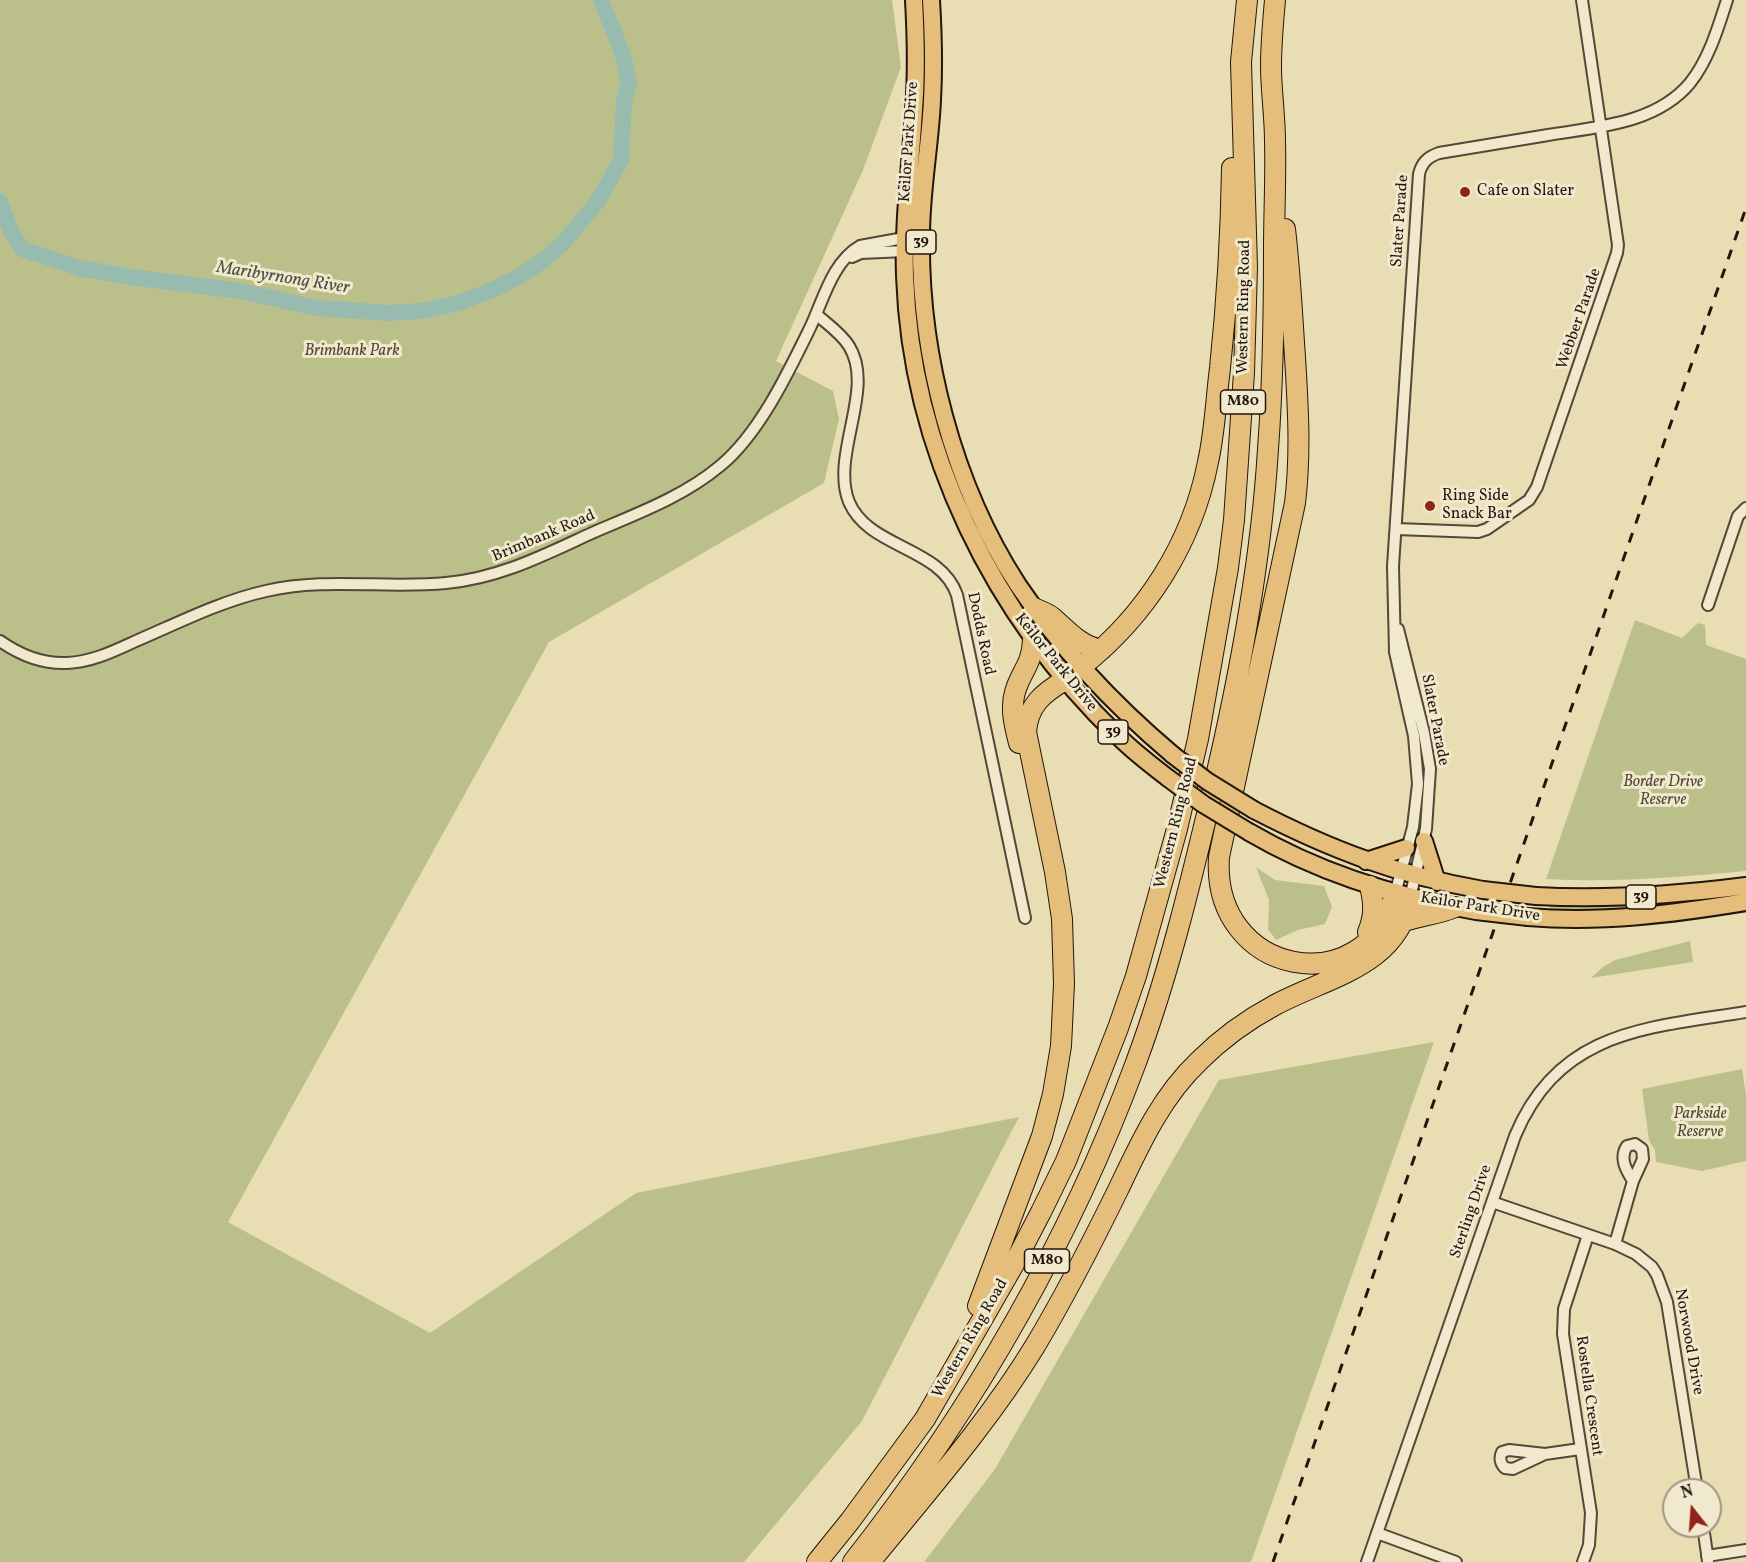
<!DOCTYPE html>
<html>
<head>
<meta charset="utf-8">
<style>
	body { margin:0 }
	#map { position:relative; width:1746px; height:1562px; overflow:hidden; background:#e9ddb4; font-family:Vollkorn,serif }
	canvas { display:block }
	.north { position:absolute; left:1662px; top:1478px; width:60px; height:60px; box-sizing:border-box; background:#f1e9ce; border:2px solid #9f9581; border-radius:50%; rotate:343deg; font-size:16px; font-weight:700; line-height:24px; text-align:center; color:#23160d }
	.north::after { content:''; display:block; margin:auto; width:21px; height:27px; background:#8f2418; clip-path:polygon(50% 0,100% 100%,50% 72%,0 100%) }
</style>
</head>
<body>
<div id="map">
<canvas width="1746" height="1562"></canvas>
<div class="north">N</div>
</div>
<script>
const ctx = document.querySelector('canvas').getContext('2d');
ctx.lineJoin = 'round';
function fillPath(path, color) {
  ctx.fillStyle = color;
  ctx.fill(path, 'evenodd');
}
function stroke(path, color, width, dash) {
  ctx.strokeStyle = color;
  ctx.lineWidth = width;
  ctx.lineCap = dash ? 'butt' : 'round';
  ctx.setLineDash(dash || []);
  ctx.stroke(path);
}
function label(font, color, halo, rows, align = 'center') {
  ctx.font = font + ' Vollkorn,serif';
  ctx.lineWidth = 6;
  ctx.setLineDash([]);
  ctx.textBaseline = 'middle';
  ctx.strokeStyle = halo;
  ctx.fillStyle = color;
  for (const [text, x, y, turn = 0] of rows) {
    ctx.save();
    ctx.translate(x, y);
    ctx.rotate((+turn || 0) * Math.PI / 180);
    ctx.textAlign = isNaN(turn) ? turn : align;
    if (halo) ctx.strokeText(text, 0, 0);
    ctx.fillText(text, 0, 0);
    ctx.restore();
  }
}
fillPath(new Path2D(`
	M 0,0 L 892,0 L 901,67 L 863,170 L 776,361 L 833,391 L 839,419 L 824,483 L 549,642 L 228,1222 L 430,1333 L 636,1193 L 1019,1117 L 862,1421 L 744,1562 L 0,1562 Z
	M 1635,620 L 1682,638 L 1698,623 L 1705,625 L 1706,645 L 1746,659 L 1746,871 C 1679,877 1613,883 1546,879 Z
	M 1256,867 L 1275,880 L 1324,886 L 1332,907 L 1325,924 L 1298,930 L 1276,940 L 1268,929 L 1269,900 Z
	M 1746,891 L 1746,897 L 1589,914 L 1550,909 L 1550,902 Z
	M 1690,941 L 1693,962 L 1591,978 L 1603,967 L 1615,960 Z
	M 1434,1042 L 1251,1562 L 924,1562 L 995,1469 L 1219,1080 Z
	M 1742,1069 L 1746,1095 L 1746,1161 L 1702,1171 L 1656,1162 L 1655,1150 L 1649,1140 L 1642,1089 Z`), '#bbc08a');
stroke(new Path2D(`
	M 0,201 L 11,231 L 22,249 L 79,268 L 131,277 L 240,291 L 317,308 L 387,313 L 423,311 L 458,303 L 490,291 L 518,277 L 544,260 L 563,243 L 598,201 L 621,160 L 624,100 L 629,84 L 623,55 L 601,0`), '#97bbaf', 16);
const minor = new Path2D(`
	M 852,257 L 861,253 L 905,251
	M 816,314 C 827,324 841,333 849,346 C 876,389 830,455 849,502 C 869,549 940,546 957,595 L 1025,918
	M 1396,529 L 1478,532 L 1487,529 L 1529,500 L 1537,487 L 1617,253 L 1618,245 L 1582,0
	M 1708,605 L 1738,516 L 1746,508
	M 1398,629 L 1424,733 L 1430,769 L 1426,829 L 1410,898
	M 0,641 C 20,655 43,664 67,663 C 92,662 114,651 136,641 C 178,623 221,601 266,591 C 326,577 386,589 446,583 C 500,578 544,555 592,533 C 636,514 683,497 720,466 C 759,434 788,373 810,328 C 823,301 832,262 860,246 L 904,238
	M 1395,894 L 1413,827 L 1418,784 L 1414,736 L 1395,652 L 1393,566 L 1419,174 C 1422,162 1428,157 1439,153 C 1475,147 1512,141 1548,135 C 1596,127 1656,124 1690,83 C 1709,59 1718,28 1727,0
	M 1492,1202 L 1615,1244 L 1636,1254 L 1652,1267 L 1657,1275 L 1667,1302 L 1697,1490
	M 1615,1244 L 1633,1181 L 1643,1159 L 1642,1149 L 1635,1144 L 1627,1146 C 1619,1158 1626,1170 1633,1181
	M 1545,1454 L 1513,1469 L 1505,1468 C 1500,1463 1499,1459 1502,1452 L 1509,1450 L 1545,1454 L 1580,1449
	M 1703,1526 L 1708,1561
	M 1377,1533 L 1456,1562
	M 1707,1556 L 1746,1550
	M 1367,1562 L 1515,1136 C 1559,1030 1647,1028 1746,1012
	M 1583,1562 L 1589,1545 L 1591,1513 L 1563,1334 L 1564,1309 L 1588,1235`);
const primary = new Path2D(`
	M 914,0 C 916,36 917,73 914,109 C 911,165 903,220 905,276 C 911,451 994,617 1119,737 C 1134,752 1151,765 1168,778
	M 931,0 C 933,33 934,66 932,100 C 930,145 921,190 921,235 C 919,354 953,485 1018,585 C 1061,649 1115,706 1173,755
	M 1254,810 C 1331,850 1397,875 1483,890
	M 1249,832 C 1319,873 1397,897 1476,911
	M 1424,841 L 1437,882
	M 1366,861 L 1406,848
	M 1536,896 C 1607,900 1676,895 1746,886
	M 1528,917 C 1602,923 1673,914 1746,902`);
const motorway = new Path2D(`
	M 1285,229 C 1290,271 1292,314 1295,357 C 1298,406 1301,454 1295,503 L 1219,857 C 1211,976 1366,1005 1395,894
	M 1034,608 C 1040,611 1047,613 1052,617 C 1068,631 1079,645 1101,650
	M 1082,666 C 1146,615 1192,544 1208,462 C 1215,431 1216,399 1220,368 C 1227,301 1231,235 1232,168
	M 1019,743 C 1015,727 1010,709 1015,692 C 1021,671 1032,665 1033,640
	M 1402,922 C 1419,915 1437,915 1455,907
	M 1368,932 C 1375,916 1374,902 1370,886
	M 978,1306 L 1042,1136 L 1053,1094 L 1061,1046 L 1064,984 L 1062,919 L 1055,872 L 1026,732 C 1028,705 1043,693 1065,680
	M 817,1562 L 850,1521 L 925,1419 L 1014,1264 L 1041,1212 L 1066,1161 L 1118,1028 L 1136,976 L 1177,829 L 1198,739 L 1228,568 L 1234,520 L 1244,373 L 1247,267 L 1241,62 L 1247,0
	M 853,1562 C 971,1412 1068,1245 1135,1065 C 1168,977 1190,885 1212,793 C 1239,680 1261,565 1268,449 C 1273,382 1274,316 1274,249 C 1274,213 1276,177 1275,141 C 1275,116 1271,91 1271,66 C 1271,45 1273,22 1275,0
	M 870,1562 C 927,1492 988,1423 1035,1346 C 1065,1296 1092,1243 1118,1190 C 1140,1144 1161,1097 1199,1061 C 1221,1039 1247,1020 1275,1005 C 1327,977 1398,966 1410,898`);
stroke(minor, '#544837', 14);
stroke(primary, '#23160d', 20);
stroke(motorway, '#23160d', 22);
stroke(minor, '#f1e9ce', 10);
stroke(primary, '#e4be7a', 16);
stroke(motorway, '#e4be7a', 20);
stroke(new Path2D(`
	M 1273,1562 L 1746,208`), '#23160d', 3, [10, 10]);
const primaryBridge = new Path2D(`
	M 1173,755 L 1207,781 L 1254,810
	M 1168,778 L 1203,804 L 1249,832
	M 1483,890 L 1536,896
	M 1476,911 L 1528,917`);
stroke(primaryBridge, '#23160d', 20, []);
stroke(primaryBridge, '#e4be7a', 16);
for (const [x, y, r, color] of [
	[1465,192,6,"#8f2418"],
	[1430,506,6,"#8f2418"]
]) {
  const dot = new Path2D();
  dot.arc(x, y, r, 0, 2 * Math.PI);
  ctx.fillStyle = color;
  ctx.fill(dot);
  stroke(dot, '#f1e9ce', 2);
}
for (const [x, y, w] of [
	[921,242,30],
	[1243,402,45],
	[1113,732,30],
	[1641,897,30],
	[1047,1261,45]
]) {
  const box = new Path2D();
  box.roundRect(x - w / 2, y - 12, w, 24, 4.5);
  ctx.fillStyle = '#f1e9ce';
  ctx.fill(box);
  stroke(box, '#23160d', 1.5);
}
label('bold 15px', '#23160d', null, [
	["39",921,242],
	["M80",1243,402],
	["39",1113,732],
	["39",1641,897],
	["M80",1047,1261]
]);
label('16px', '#23160d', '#f1e9ce', [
	["Keilor Park Drive",910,142,-86],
	["Slater Parade",1401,221,-86],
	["Western Ring Road",1245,307,-89],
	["Webber Parade",1580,319,-71],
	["Brimbank Road",544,537,-23],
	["Dodds Road",980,634,78],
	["Keilor Park Drive",1055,663,51],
	["Slater Parade",1434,720,79],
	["Western Ring Road",1177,823,-76],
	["Keilor Park Drive",1480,908,9],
	["Sterling Drive",1472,1212,-71],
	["Western Ring Road",971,1339,-60],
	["Norwood Drive",1688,1342,80],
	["Rostella Crescent",1588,1396,82]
]);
label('16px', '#23160d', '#f1e9ce', [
	["Cafe on Slater",1477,192],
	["Ring Side",1442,497],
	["Snack Bar",1442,515]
], 'left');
label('italic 16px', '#514932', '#f1e9ce', [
	["Brimbank Park",352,352],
	["Border Drive",1663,783],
	["Reserve",1663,801],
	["Parkside",1700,1115],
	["Reserve",1700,1133]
]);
label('italic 18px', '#4c5046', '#f1e9ce', [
	["Maribyrnong River",283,279,9]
]);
</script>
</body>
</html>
